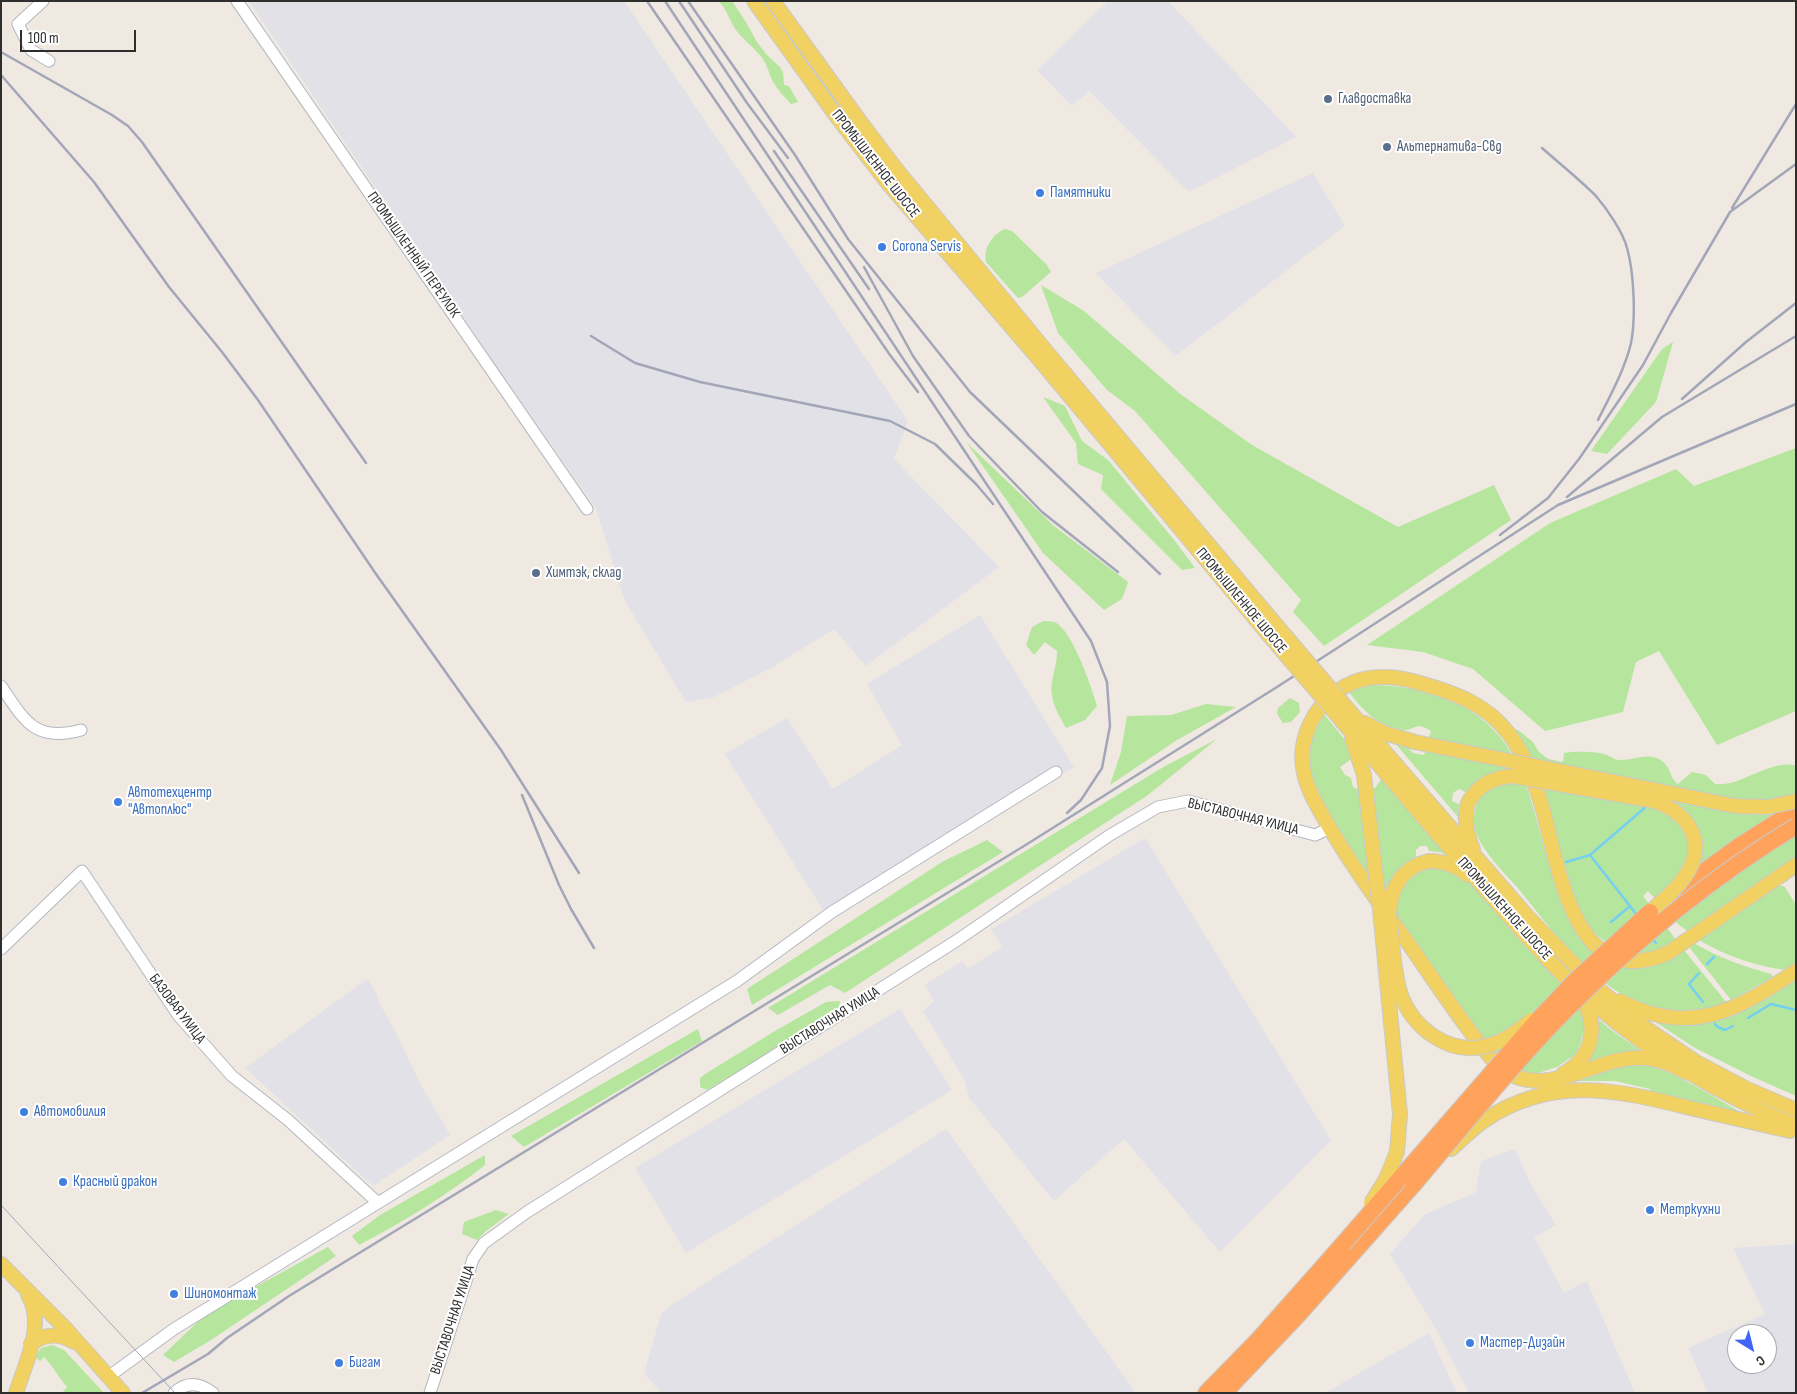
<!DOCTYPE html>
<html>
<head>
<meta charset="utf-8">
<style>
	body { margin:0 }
	#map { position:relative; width:1797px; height:1394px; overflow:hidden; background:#efe9e1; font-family:"Sofia Sans Condensed",sans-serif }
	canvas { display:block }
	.frame { position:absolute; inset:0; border:2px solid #2e2e2e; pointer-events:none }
	.north { position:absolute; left:1727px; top:1324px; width:50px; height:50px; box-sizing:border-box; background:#fff; border:1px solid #ababab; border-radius:50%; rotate:144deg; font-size:14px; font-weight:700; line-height:20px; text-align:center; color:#2e2e2e }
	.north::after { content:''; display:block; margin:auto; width:18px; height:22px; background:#4264fb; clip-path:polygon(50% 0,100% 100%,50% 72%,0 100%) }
	.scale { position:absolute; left:20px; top:30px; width:116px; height:22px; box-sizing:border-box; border:2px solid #2e2e2e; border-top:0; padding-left:6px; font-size:15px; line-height:18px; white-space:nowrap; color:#2e2e2e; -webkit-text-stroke:4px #fff; paint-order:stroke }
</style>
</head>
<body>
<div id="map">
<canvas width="1797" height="1394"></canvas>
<div class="frame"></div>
<div class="north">С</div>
<div class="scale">100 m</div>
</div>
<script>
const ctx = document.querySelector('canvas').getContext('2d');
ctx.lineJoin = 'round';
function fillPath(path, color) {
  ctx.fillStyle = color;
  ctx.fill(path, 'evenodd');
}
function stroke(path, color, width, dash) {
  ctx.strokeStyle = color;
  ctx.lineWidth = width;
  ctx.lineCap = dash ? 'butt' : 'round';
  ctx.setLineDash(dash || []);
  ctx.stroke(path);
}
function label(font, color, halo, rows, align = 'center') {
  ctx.font = font + ' "Sofia Sans Condensed",sans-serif';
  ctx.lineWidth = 4;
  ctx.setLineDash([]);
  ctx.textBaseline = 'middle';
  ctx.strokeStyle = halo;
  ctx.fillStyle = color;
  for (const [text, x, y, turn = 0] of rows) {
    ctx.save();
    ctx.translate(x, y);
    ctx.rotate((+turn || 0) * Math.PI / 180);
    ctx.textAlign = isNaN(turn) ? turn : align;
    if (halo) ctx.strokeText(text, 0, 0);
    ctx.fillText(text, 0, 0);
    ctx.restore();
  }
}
fillPath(new Path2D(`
	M 249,1 L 624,1 L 908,421 L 894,459 L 999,567 L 866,666 L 834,629 L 771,668 L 714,697 L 686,702 L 624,599 L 596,508 L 497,367 Z
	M 1108,1 L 1168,1 L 1296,137 L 1189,192 L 1089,91 L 1072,106 L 1037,70 Z
	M 1313,173 L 1345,226 L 1175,356 L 1096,273 Z
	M 980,615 L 1074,767 L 830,921 L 725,754 L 787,718 L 833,789 L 902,745 L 867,684 Z
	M 1145,838 L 1331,1140 L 1220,1252 L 1124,1139 L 1054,1201 L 969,1098 L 965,1081 L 923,1011 L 934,1001 L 925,985 L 962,961 L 968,969 L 1002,947 L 991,929 Z
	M 367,979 L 376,992 L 379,1002 L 398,1037 L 421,1085 L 450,1135 L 373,1186 L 245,1068 Z
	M 900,1009 L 952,1090 L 686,1253 L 635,1168 Z
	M 946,1129 L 1136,1393 L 662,1393 L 644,1374 L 661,1314 L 676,1302 Z
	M 1515,1149 L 1531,1185 L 1556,1225 L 1534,1237 L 1564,1293 L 1587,1281 L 1635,1393 L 1469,1393 L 1436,1329 L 1390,1254 L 1424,1215 L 1476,1192 L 1481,1161 Z
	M 1796,1244 L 1796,1393 L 1708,1393 L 1688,1348 L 1765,1314 L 1733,1248 ZM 1737,1334 L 1767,1334 L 1767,1364 L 1737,1364 Z
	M 1429,1333 L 1457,1393 L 1325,1393 Z`), '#e3e1e8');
fillPath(new Path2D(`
	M 718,1 L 732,1 L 746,22 L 757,42 L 766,54 L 780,67 L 783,72 L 784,85 L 789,86 L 798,102 L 791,104 C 784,97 777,89 772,80 C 769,73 767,65 763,59 C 755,48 744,41 736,30 C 729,20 727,9 718,1 Z
	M 760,1 L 767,1 L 949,240 L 944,243 L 892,181 Z
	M 1005,229 L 1012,231 L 1047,265 L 1051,272 L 1022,297 L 1018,298 L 986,262 C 983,248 993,234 1005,229 Z
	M 1041,285 L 1084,311 L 1179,393 L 1252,445 L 1398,527 L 1494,485 L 1511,520 L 1324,646 L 1293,612 L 1301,600 L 1135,411 L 1107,390 L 1058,333 Z
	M 1673,342 L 1656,402 L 1607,454 L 1591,451 L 1662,349 Z
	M 1043,397 L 1065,406 L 1082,441 L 1108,460 L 1175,541 L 1195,568 L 1182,570 L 1101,489 L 1103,475 L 1078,464 L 1076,443 Z
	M 967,443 L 1054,526 L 1128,582 L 1122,599 L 1104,610 L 1043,553 Z
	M 1796,448 L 1796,711 L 1717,745 L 1659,651 L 1636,662 L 1623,712 L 1545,731 L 1473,669 L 1423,652 L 1367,645 L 1550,523 L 1676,469 L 1694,486 Z
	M 1043,621 C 1048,621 1054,621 1058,624 C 1074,636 1091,686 1097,706 L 1085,720 L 1066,728 C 1058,714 1049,699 1052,682 C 1054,671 1057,663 1057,651 L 1045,642 L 1034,655 L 1026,645 L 1032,627 Z
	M 1372,685 C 1434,686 1494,708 1520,770 C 1533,800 1540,836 1550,868 C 1558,894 1565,922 1585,943 C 1593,951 1612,960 1623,966 C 1647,970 1664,960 1684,950 L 1727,1003 C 1697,1014 1664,1015 1635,1001 C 1585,978 1550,927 1516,886 C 1504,873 1483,851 1477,835 C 1472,822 1473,812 1479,799 L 1459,789 L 1453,793 L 1452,801 L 1459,804 L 1458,817 L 1394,742 L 1406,746 L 1413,753 L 1424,755 L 1431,731 C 1428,729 1424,727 1420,726 C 1415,726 1410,730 1405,730 C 1380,728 1363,711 1349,692 Z
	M 1290,698 L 1299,703 L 1300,712 L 1291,722 L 1283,723 L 1277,714 L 1278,708 Z
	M 1206,704 L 1236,707 L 1177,740 L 1110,785 L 1121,752 L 1127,716 L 1171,715 Z
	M 1323,713 L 1346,741 L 1353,758 L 1340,767 L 1345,775 L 1351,778 L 1353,787 L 1357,789 L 1375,788 L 1383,777 L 1446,853 L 1429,851 L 1427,846 L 1420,846 L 1416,850 L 1416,858 L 1423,870 L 1433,868 L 1438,864 L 1470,881 L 1520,941 L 1571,994 L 1582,1010 L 1585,1027 L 1580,1045 L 1575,1055 L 1557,1067 L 1532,1075 L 1516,1072 L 1494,1052 L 1368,880 L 1308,778 L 1309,741 Z
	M 1512,729 L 1518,730 L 1533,742 L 1539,752 L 1548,759 L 1563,762 L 1564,753 C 1574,751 1598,751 1607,755 C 1612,757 1616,761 1621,760 C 1636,760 1651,751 1663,762 C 1672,769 1668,776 1678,784 L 1692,772 L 1706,775 L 1715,784 C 1721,784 1726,784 1731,783 C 1749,778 1779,759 1796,766 L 1796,859 L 1690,933 L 1678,924 L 1648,891 L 1643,896 L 1677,941 L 1649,955 L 1617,952 L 1588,927 L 1579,911 Z
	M 1217,739 L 1148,795 L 845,993 L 830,985 L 778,1015 L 768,1008 L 1165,766 Z
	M 987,840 L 1003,852 L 752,1005 L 747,989 L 942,862 Z
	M 1777,886 L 1784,886 L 1795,903 L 1796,964 L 1786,970 C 1755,966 1726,956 1699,940 Z
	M 1694,943 C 1719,958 1743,966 1771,974 L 1773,977 L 1731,1000 L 1689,947 Z
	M 1796,979 L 1796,1096 L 1751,1076 L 1695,1048 L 1651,1019 C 1666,1022 1682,1026 1697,1024 C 1734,1020 1765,998 1796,979 Z
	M 840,1001 L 839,1008 L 816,1025 L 707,1090 L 700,1087 L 700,1078 L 705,1074 L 775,1031 L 826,1002 Z
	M 1595,1016 L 1610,1029 L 1642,1052 L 1582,1064 Z
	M 698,1029 L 702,1041 L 524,1147 L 511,1136 Z
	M 1640,1064 C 1678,1071 1712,1098 1747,1115 L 1650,1092 L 1650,1089 L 1615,1081 L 1566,1081 L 1624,1065 Z
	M 485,1155 L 485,1165 C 446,1196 403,1222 359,1245 L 352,1236 L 380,1215 Z
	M 496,1210 L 509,1214 L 486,1231 L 477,1240 L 462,1234 L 464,1222 Z
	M 328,1247 L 336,1256 L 211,1340 L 174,1362 L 163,1355 L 206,1314 Z
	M 52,1345 L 64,1350 L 104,1393 L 62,1393 L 67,1387 C 59,1378 53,1366 44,1357 L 40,1361 L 35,1357 L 41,1348 Z`), '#b6e59e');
stroke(new Path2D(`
	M 1590,855 L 1630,906 L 1611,922
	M 1566,862 L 1590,855 L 1648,805
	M 1630,906 L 1638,917
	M 1652,938 L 1656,943
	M 1707,964 L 1714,957
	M 1699,973 L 1689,984 L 1703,1002
	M 1748,1018 L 1771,1004 L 1796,1010
	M 1715,1024 L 1718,1027 L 1725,1030 L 1733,1026`), '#75cff0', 2.5);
const minor = new Path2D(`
	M 43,1 L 18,24 L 31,50 L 49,61
	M 237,1 L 587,509
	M 1,686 C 24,720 35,743 81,730
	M 1,949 L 82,871 L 178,1015 L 232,1076 L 288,1120 L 377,1202
	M 108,1377 L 174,1329 L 737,981 L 832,912 L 1056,772
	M 174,1393 C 187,1381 200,1383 213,1393
	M 430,1393 L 473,1259 L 484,1243 L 527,1212 L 956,941 L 1110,835 L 1158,807 L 1188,801 L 1315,835 L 1330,828`);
const major = new Path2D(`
	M 754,1 L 837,117 L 886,181 L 1038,358 L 1267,633
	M 773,1 L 862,124 L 897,170 L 1046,351 L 1277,626
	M 1352,714 L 1528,917 L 1596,987 L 1644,1027 L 1696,1062 L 1747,1089 L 1796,1110
	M 1342,721 C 1394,783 1446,845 1499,905 C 1529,939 1559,974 1593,1003 C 1654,1056 1722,1096 1796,1126
	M 1365,723 L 1384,733 L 1415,742
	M 1352,739 L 1364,775
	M 1468,803 C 1463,819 1467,835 1473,849
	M 1429,861 C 1444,861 1456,865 1468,875
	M 1620,1001 C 1690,1037 1736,1011 1796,971
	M 1688,1073 C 1675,1067 1661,1059 1645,1058 C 1596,1054 1545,1105 1498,1066 C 1465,1028 1437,984 1408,943 C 1380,905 1352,866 1328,825 C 1319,809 1308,792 1304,773 C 1298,746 1308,719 1327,700 C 1352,675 1384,673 1416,682 C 1452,692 1486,703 1509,734 C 1525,755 1533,778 1541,803 C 1559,865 1573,995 1668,953 L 1796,865
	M 1563,1074 C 1593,1057 1600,1026 1581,997
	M 1451,1149 C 1462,1139 1473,1128 1485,1120 C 1550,1076 1615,1089 1686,1107 C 1721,1115 1755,1123 1790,1131
	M 1,1264 L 66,1329 L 123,1393
	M 31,1344 C 45,1333 59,1333 74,1342
	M 16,1393 C 25,1364 46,1324 28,1295`);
const highway = new Path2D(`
	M 1672,895 L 1739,846 L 1796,810
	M 1206,1393 L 1258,1340 L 1343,1244
	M 1224,1393 L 1299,1314 L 1414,1184`);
stroke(minor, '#b4b7c1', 13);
stroke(major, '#c9c9c9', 16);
stroke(highway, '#c9c9c9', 18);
stroke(minor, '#fff', 11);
stroke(major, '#f2d163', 14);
stroke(highway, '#ffa35c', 16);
stroke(new Path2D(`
	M 1,1205 L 175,1393`), '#a3a6b8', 1);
stroke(new Path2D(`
	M 647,1 L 890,355 L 918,392
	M 665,1 L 1091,641 L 1107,682 L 1110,726 L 1102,768 L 1081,800 L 1067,813
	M 679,1 L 747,103 L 788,158
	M 688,1 L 795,155 L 848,239 L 970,392 L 1160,574
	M 1,52 L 112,115 L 128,126 L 142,142 L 366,463
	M 1,75 L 94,182 L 169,287 L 222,352 L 258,400 L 376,574 L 501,750 L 579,873
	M 1542,148 C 1560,164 1579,179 1596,196 C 1607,209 1623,232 1627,248 C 1634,272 1636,318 1631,343 C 1625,369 1610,396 1598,420
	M 774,151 L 869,289
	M 1732,208 L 1796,104
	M 864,267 L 913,356 L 969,436 L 1042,512 L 1118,572
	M 591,336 L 635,363 L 700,382 L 890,421 L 935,444 L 976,484 L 993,504
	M 1682,399 L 1746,342 L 1796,303
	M 1567,497 L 1662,417 L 1796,336
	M 1500,535 L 1548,498 L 1579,459 L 1643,365 L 1671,313 L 1730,212 L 1796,164
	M 522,795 L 559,885 L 571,909 L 594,948
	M 142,1393 L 208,1354 L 227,1338 L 289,1296 L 1024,846 L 1277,687 L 1558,505 L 1796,404`), '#a3a6b8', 2.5);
const majorBridge = new Path2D(`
	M 1277,626 L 1352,714
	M 1267,633 L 1342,721
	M 1415,742 L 1735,806 L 1768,807 L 1796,801
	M 1364,775 L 1380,910 L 1400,1114 L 1397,1152 L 1386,1179 L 1371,1203
	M 1468,803 C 1478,785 1493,777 1513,776 L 1655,801 C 1691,815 1709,845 1683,879 C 1674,892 1661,902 1650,912
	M 1429,861 C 1402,867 1391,887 1389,913 C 1392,938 1393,968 1400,992 C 1411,1027 1449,1056 1486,1046 C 1504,1042 1518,1031 1531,1020`);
const highwayBridge = new Path2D(`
	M 1414,1184 C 1463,1126 1512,1065 1566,1010 C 1635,940 1712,877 1796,826
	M 1343,1244 L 1535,1023 L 1575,981 L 1650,912`);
stroke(majorBridge, '#c9c9c9', 16, []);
stroke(highwayBridge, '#c9c9c9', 18, []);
stroke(majorBridge, '#f2d163', 14);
stroke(highwayBridge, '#ffa35c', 16);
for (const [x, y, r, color] of [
	[1328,99,5,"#5c6f8a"],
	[1387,147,5,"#5c6f8a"],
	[1040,193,5,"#3f7fe0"],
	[882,247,5,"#3f7fe0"],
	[536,573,5,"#5c6f8a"],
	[118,802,5,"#3f7fe0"],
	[24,1112,5,"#3f7fe0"],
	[63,1182,5,"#3f7fe0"],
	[1650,1210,5,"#3f7fe0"],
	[174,1294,5,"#3f7fe0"],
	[1470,1343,5,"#3f7fe0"],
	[339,1363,5,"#3f7fe0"]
]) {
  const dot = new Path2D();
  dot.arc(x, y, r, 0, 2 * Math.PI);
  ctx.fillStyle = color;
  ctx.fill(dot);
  stroke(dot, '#fff', 2);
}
label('15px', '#4e5e75', '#fff', [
	["Главдоставка",1338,99],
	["Альтернатива-Свд",1397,147],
	["Химтэк, склад",546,573]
], 'left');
label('15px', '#2e2e2e', '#fff', [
	["ПРОМЫШЛЕННОЕ ШОССЕ",875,164,52],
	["ПРОМЫШЛЕННЫЙ ПЕРЕУЛОК",413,255,55],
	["ПРОМЫШЛЕННОЕ ШОССЕ",1241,601,50],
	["ВЫСТАВОЧНАЯ УЛИЦА",1243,817,14],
	["ПРОМЫШЛЕННОЕ ШОССЕ",1504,909,48],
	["БАЗОВАЯ УЛИЦА",177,1009,53],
	["ВЫСТАВОЧНАЯ УЛИЦА",830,1021,-32],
	["ВЫСТАВОЧНАЯ УЛИЦА",453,1320,-72]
]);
label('15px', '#366cbe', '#fff', [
	["Памятники",1050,193],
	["Corona Servis",892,247],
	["Автотехцентр",128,793],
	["\"Автоплюс\"",128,810],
	["Автомобилия",34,1112],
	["Красный дракон",73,1182],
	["Метркухни",1660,1210],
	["Шиномонтаж",184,1294],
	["Мастер-Дизайн",1480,1343],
	["Бигам",349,1363]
], 'left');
</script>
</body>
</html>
